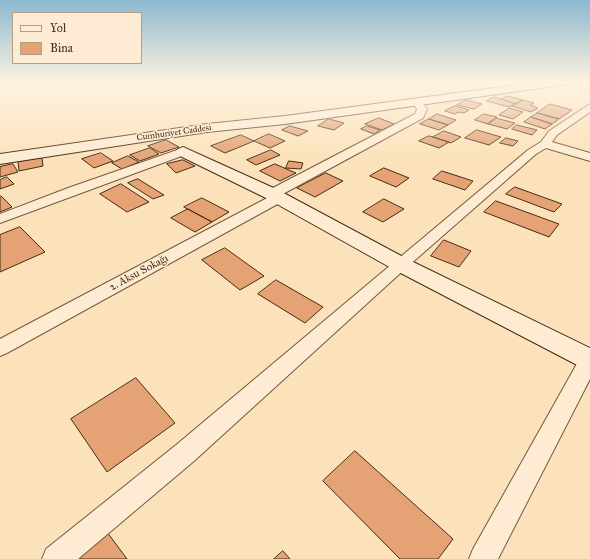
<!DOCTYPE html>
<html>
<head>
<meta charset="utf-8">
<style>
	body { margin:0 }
	#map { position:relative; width:590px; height:559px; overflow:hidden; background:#fce2bb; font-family:"IM FELL Great Primer",serif }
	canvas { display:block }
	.legend { position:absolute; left:12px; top:12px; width:130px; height:52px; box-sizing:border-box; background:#fdecd3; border:1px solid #b49f86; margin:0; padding:5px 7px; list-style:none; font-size:12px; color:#462b13 }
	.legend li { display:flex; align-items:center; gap:8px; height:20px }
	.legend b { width:20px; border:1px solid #b49f86 }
</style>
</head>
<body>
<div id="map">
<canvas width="590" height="559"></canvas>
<ul class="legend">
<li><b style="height:5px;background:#fdecd3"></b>Yol</li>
<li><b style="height:11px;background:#e4a275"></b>Bina</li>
</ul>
</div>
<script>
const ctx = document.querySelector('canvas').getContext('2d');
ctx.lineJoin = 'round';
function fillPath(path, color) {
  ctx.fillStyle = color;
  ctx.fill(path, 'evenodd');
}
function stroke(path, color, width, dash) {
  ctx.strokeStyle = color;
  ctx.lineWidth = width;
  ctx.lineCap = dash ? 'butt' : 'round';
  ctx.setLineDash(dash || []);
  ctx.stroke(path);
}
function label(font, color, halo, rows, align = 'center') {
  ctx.font = font + ' "IM FELL Great Primer",serif';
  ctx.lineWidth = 3;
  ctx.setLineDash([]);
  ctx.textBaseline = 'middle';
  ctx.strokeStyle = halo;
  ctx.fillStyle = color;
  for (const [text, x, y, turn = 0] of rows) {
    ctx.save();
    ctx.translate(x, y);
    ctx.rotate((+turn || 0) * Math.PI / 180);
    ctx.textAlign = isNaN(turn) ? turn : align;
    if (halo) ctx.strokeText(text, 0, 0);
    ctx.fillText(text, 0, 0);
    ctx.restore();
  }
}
fillPath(new Path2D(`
	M 0,82 L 324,82 L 251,85 L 0,83 Z`), '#bdc391');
const building = new Path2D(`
	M 508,96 L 523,100 L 516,104 L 501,99 Z
	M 494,97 L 501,99 L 516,104 L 509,107 L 487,101 Z
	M 466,100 L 482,104 L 474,109 L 457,105 Z
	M 523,100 L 534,103 L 530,105 L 538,108 L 531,112 L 512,106 Z
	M 550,104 L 572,110 L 559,119 L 537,113 Z
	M 455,106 L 469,110 L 464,113 L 459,112 L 455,114 L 445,111 Z
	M 510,108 L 523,112 L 513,119 L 499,115 Z
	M 538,113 L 559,119 L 552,124 L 531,117 Z
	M 437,114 L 456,120 L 448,125 L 429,119 Z
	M 484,114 L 497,117 L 488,124 L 475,120 Z
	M 531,117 L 552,124 L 545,129 L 524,122 Z
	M 379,118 L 394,124 L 382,130 L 365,124 Z
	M 496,118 L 515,123 L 507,129 L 488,124 Z
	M 329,119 L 344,123 L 334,130 L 318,126 Z
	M 429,119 L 448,125 L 439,130 L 420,124 Z
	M 517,125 L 537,130 L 532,135 L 512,129 Z
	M 290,126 L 308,131 L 298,136 L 282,130 Z
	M 367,126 L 380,130 L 374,134 L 361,129 Z
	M 477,130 L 501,137 L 489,145 L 465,138 Z
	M 444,131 L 461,137 L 451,143 L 433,137 Z
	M 269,134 L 285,141 L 270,148 L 254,141 Z
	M 241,135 L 254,141 L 225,153 L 211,146 Z
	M 429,136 L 433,137 L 449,142 L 439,148 L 419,141 Z
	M 506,138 L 518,141 L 513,146 L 500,143 Z
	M 166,140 L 179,147 L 161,153 L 148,146 Z
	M 150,148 L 159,154 L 140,161 L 130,155 Z
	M 271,150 L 280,155 L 256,165 L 247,160 Z
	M 101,153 L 113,161 L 94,168 L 82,159 Z
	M 128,156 L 139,162 L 122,169 L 112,163 Z
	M 42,158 L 43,166 L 19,171 L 18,162 Z
	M 183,160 L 195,166 L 176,173 L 167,164 Z
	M 289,161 L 303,163 L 301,169 L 286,168 Z
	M 13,164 L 18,172 L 0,177 L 0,167 Z
	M 275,164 L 296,173 L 280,181 L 260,171 Z
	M 384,168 L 409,178 L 396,187 L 370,176 Z
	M 442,171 L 473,181 L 465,190 L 433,179 Z
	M 326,173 L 343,181 L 315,197 L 297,188 Z
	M 7,177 L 14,184 L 0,189 L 0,180 Z
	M 138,179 L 164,195 L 153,199 L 128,183 Z
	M 121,184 L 149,202 L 127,212 L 100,194 Z
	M 515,187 L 562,204 L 554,212 L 506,194 Z
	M 1,196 L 12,207 L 0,212 L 0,197 Z
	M 202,198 L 229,212 L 212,222 L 184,207 Z
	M 384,199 L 404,209 L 383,222 L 363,212 Z
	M 496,201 L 559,224 L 549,237 L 484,212 Z
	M 188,209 L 212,222 L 195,232 L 171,218 Z
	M 20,227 L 45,252 L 0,272 L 0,235 Z
	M 444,240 L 471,251 L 459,267 L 431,256 Z
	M 225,248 L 264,276 L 240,290 L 202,260 Z
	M 276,280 L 323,307 L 305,323 L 258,294 Z
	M 136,378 L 175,423 L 107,472 L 71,419 Z
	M 355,451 L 453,539 L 438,559 L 400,559 L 323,481 Z
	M 107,532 L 127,559 L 77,559 Z
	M 283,551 L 290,559 L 274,559 Z`);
fillPath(building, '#e4a275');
stroke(building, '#462b13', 1);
const street = new Path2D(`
	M 417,99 L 420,100 L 427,109 L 423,118 L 281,195 L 285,198 L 283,201 L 7,353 L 0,356 L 0,339 L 269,197 L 265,194 L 267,191 L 415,114 L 417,109 L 412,102 Z
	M 590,104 L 590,112 L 557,135 L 552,142 L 590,153 L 590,161 L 546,148 L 536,154 L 406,268 L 194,461 L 78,559 L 42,559 L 46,549 L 176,445 L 528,150 L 541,142 L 549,131 Z
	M 183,148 L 187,150 L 189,152 L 187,154 L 0,223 L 0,214 L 68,188 Z
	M 590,351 L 590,379 L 498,559 L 469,559 L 473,549 L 583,353 Z`);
const secondary = new Path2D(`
	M 539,82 L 568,82 L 566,84 L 562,85 L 285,124 L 207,132 L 0,164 L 0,154 L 207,124 L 285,116 Z
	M 183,147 L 278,190 L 407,259 L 590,348 L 590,370 L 581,367 L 393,269 L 266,198 L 178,155 L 175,152 L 178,149 Z`);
stroke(street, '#74593d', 2);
stroke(secondary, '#462b13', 2);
fillPath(street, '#fdecd3');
fillPath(secondary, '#fdecd3');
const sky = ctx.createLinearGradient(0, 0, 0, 160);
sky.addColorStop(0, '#8bb8cf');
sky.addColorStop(0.51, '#fef2e0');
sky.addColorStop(1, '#fef2e000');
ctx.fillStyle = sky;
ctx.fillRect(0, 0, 590, 160);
label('9px', '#462b13', '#fdecd3', [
	["Cumhuriyet Caddesi",174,133,-8]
]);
label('11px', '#462b13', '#fdecd3', [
	["2. Aksu Sokağı",139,273,-28]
]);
</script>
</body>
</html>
